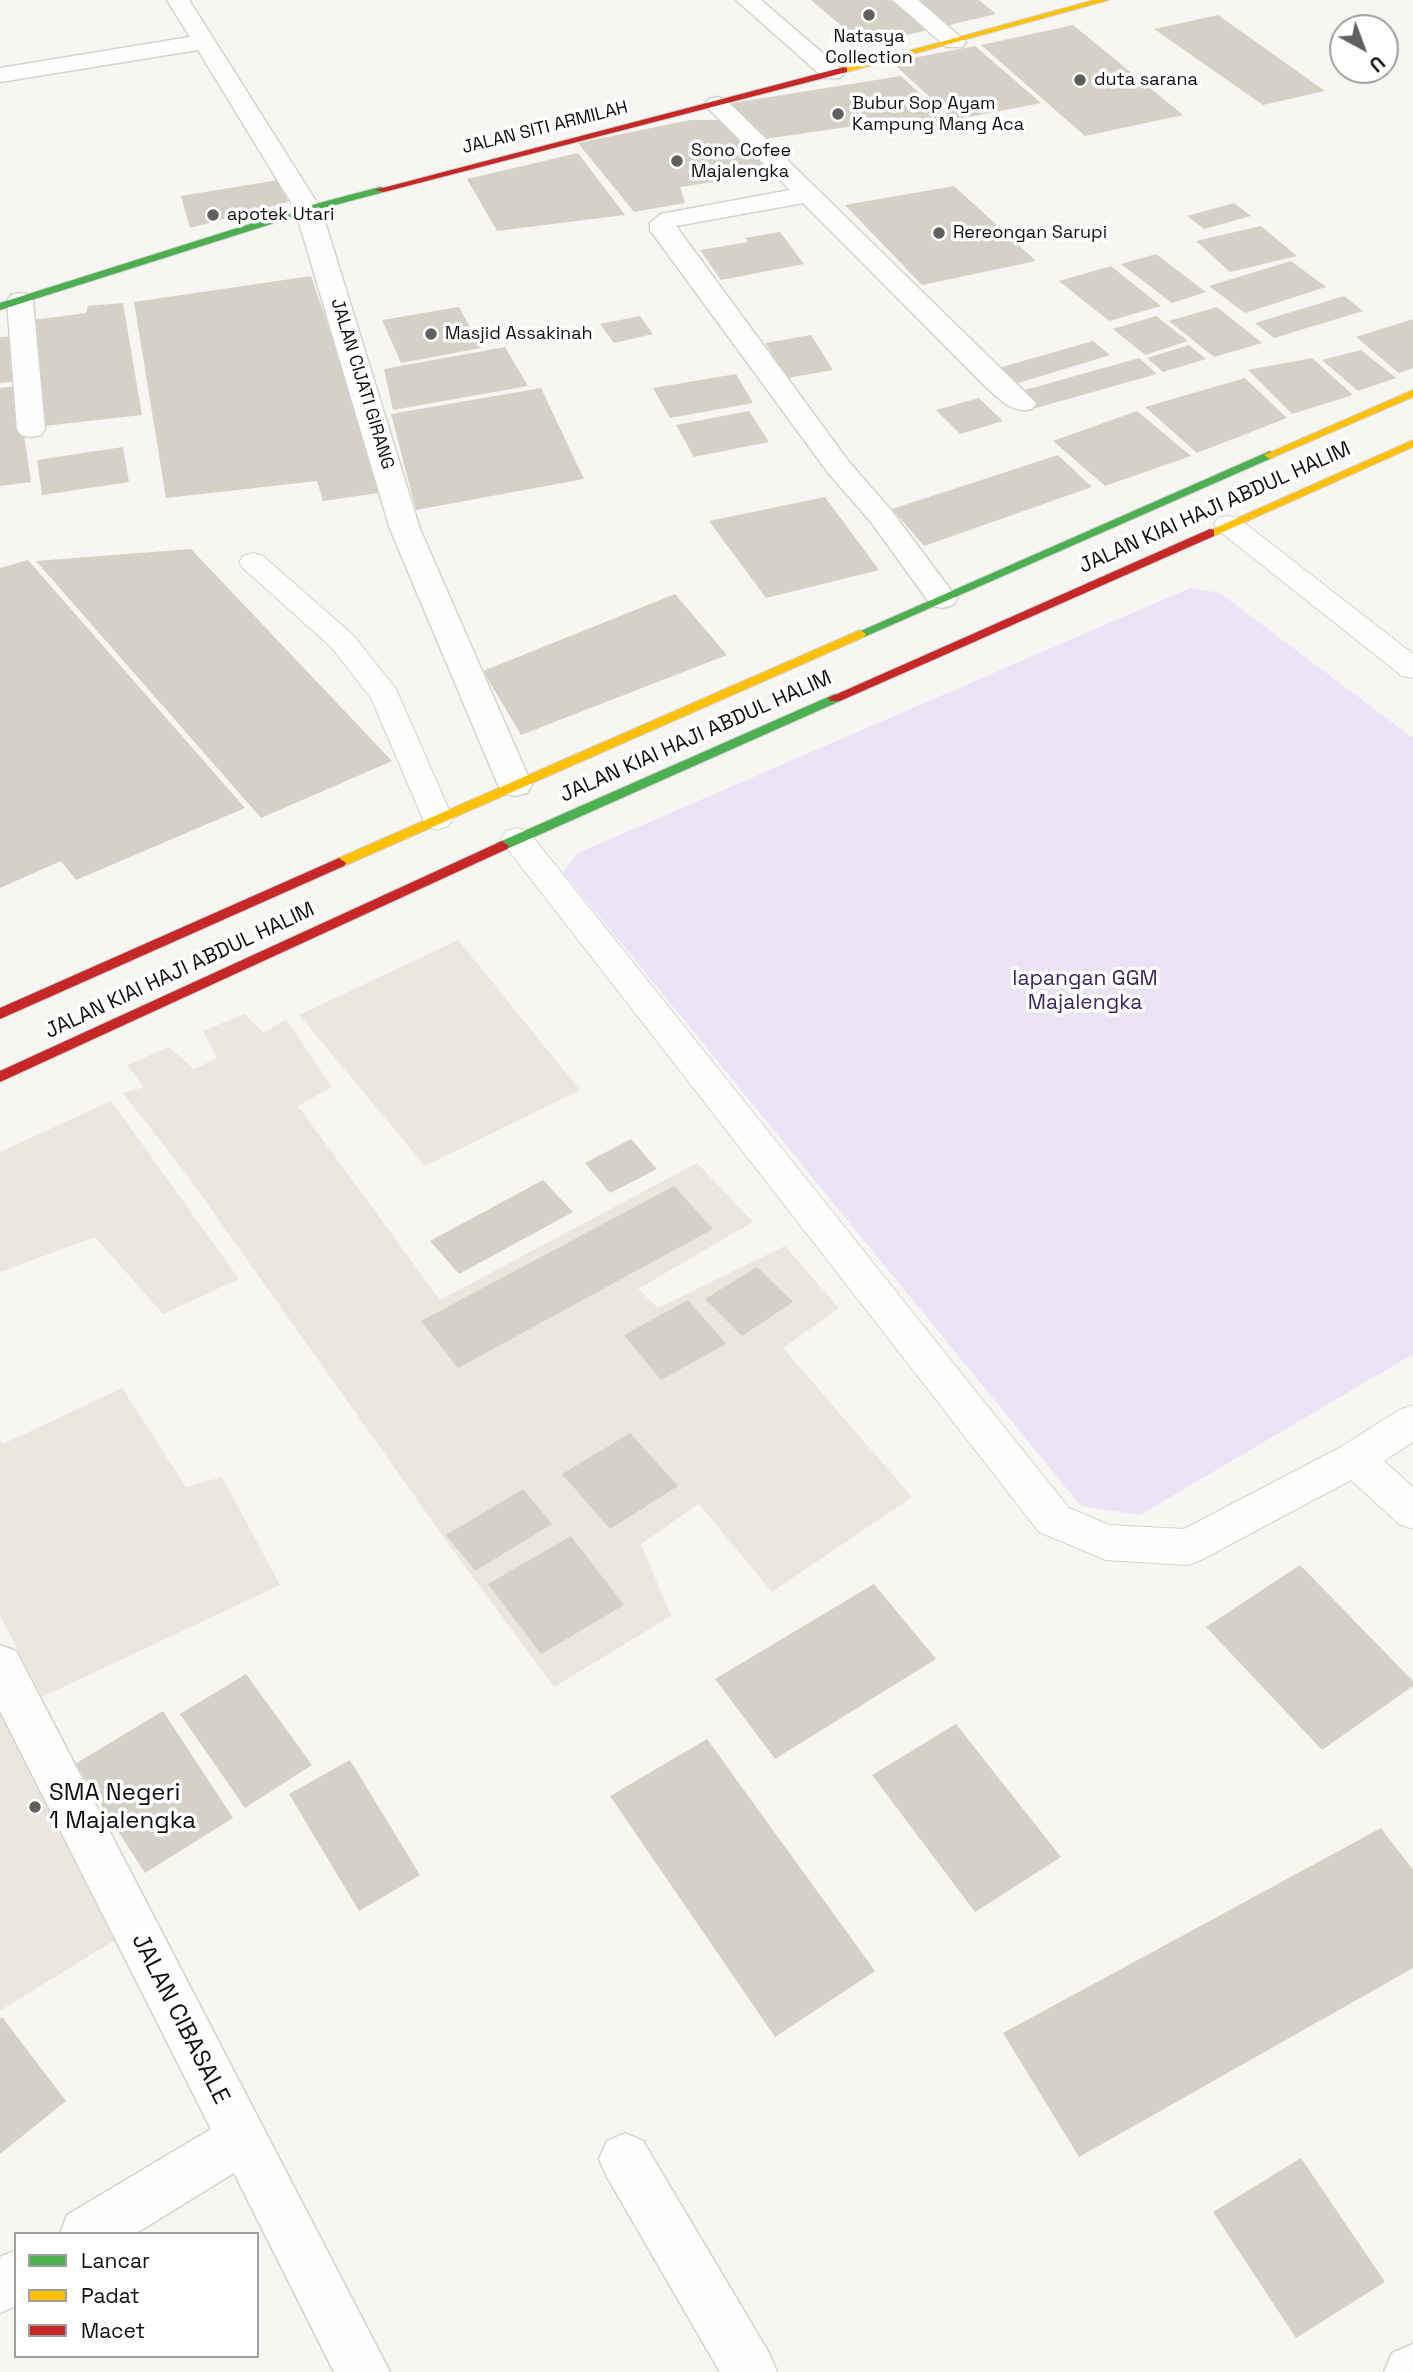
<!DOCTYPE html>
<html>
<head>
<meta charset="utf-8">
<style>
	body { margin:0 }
	#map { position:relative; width:1413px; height:2372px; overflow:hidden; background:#f7f6f3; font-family:"Space Grotesk",sans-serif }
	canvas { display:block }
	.legend { position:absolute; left:14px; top:2232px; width:245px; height:126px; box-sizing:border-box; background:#fff; border:2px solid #a09f9f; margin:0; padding:9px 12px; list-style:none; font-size:21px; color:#11100f }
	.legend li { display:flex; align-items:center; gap:14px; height:35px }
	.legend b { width:35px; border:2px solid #a09f9f }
	.north { position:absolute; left:1329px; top:14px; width:70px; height:70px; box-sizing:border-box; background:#fff; border:2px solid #a09f9f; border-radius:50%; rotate:139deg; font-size:19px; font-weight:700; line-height:28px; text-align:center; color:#11100f }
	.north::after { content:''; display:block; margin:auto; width:24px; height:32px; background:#62605f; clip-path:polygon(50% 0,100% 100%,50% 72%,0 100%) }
</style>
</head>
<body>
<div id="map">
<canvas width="1413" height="2372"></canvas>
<ul class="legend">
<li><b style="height:9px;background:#4caf50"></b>Lancar</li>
<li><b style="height:9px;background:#ffc107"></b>Padat</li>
<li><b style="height:9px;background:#c62828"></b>Macet</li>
</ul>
<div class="north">U</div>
</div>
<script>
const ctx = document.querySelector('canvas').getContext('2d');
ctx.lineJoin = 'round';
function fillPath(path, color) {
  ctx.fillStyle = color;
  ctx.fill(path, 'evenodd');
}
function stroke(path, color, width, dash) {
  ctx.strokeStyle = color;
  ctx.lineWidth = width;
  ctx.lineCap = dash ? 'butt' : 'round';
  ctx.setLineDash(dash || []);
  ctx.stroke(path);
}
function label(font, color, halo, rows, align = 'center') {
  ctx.font = font + ' "Space Grotesk",sans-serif';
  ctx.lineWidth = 7;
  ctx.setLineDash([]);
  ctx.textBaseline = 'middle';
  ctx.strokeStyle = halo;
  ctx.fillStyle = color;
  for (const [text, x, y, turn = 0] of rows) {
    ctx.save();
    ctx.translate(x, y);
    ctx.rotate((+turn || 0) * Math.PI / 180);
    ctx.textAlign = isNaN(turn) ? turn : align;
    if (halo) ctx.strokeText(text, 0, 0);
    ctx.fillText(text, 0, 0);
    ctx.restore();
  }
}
fillPath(new Path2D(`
	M 458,940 L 580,1090 L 425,1166 L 299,1015 Z
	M 244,1014 L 264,1033 L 286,1019 L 332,1087 L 298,1106 L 440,1300 L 697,1163 L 753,1222 L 638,1289 L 658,1308 L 785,1246 L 839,1308 L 783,1348 L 912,1497 L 772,1592 L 699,1504 L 641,1544 L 671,1616 L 554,1687 L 455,1553 L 187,1175 L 123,1093 L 144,1087 L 127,1065 L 169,1047 L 194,1069 L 217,1058 L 203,1031 Z
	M 111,1101 L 239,1279 L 163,1314 L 95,1237 L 0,1272 L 0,1152 Z
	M 122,1388 L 186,1487 L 222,1477 L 280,1585 L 42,1697 L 0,1615 L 0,1439 L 3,1444 Z
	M 0,1689 L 141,1924 L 0,2011 Z`), '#ebe7e0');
fillPath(new Path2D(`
	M 1190,588 L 1220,593 L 1413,738 L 1413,1354 L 1140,1515 L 1081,1506 L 563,872 L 578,853 Z`), '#eae4f6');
fillPath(new Path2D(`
	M 811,0 L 890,0 L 928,30 L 864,45 Z
	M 915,0 L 979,0 L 996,14 L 945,26 Z
	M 1218,15 L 1325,91 L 1263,105 L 1154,29 Z
	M 1073,25 L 1183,115 L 1085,136 L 981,45 Z
	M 975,46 L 1041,103 L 954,120 L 892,62 Z
	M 901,76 L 953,125 L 854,126 L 758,140 L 726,104 Z
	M 690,120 L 723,120 L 774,173 L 680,187 L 685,203 L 634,212 L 578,143 Z
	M 578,153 L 625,215 L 497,231 L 467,179 Z
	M 278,180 L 288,202 L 190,228 L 181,196 Z
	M 954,186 L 1036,261 L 922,285 L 845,205 Z
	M 1234,203 L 1251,216 L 1204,229 L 1187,216 Z
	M 1261,226 L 1297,256 L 1230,272 L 1196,241 Z
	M 780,232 L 804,264 L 721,280 L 700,250 L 748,242 L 745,238 Z
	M 1156,254 L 1206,292 L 1172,303 L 1121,264 Z
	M 1291,261 L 1326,287 L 1245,313 L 1209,286 Z
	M 1111,266 L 1161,306 L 1109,321 L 1059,281 Z
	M 311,276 L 385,492 L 323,501 L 317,481 L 166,498 L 134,302 Z
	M 1344,296 L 1363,311 L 1274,338 L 1255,323 Z
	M 123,303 L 142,415 L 35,427 L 25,321 L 86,313 L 88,306 Z
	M 459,307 L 481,348 L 401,363 L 382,320 Z
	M 1217,307 L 1262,343 L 1214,357 L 1169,321 Z
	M 640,316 L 653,334 L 614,343 L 600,324 Z
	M 1156,316 L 1188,341 L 1145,355 L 1113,329 Z
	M 1413,319 L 1413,368 L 1399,373 L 1356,337 Z
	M 811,335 L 833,370 L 787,378 L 765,343 Z
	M 15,336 L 19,381 L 0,383 L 0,337 Z
	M 1093,341 L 1110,355 L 1012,385 L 995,369 Z
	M 1189,345 L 1206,359 L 1163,372 L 1147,358 Z
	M 505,347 L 528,386 L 393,410 L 384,369 Z
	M 1361,350 L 1396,378 L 1358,391 L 1322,360 Z
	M 1139,358 L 1157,374 L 1036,408 L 1018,392 Z
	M 1312,358 L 1353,395 L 1292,414 L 1248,370 Z
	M 736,374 L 753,403 L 670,418 L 653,388 Z
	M 1245,378 L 1287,418 L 1197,453 L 1145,407 Z
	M 17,386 L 31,482 L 0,486 L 0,388 Z
	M 541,388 L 584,479 L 416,510 L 391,414 Z
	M 979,398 L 1003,421 L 960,434 L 936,410 Z
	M 749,411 L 769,442 L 694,457 L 676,425 Z
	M 1137,411 L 1191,456 L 1105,486 L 1053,441 Z
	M 123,447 L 129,482 L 42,495 L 37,460 Z
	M 1058,455 L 1092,487 L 924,546 L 892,509 Z
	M 825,497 L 879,570 L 766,598 L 709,521 Z
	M 191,549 L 392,761 L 261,818 L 36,561 Z
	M 28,560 L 245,808 L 76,880 L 61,861 L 0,888 L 0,568 Z
	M 675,594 L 727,655 L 521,735 L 483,671 Z
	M 631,1139 L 657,1169 L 610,1193 L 585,1163 Z
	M 543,1180 L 573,1212 L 459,1274 L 430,1241 Z
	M 674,1186 L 713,1229 L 458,1368 L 421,1321 Z
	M 757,1267 L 793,1302 L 742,1336 L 705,1299 Z
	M 688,1300 L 726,1344 L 661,1380 L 624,1335 Z
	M 630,1433 L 678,1486 L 610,1529 L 562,1474 Z
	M 523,1489 L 552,1524 L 475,1571 L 446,1535 Z
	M 571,1536 L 624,1605 L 541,1654 L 488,1584 Z
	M 1300,1565 L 1413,1681 L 1413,1686 L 1322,1750 L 1206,1627 Z
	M 874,1584 L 936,1659 L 775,1759 L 715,1679 Z
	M 246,1674 L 312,1765 L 245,1808 L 180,1714 Z
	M 163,1711 L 233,1818 L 145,1873 L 75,1764 Z
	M 956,1724 L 1061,1857 L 975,1912 L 872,1775 Z
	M 707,1739 L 875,1971 L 775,2037 L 610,1796 Z
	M 350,1760 L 420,1875 L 359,1911 L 289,1794 Z
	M 1381,1828 L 1413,1870 L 1413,1968 L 1079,2157 L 1003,2033 Z
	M 2,2017 L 66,2101 L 0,2154 L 0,2019 Z
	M 1301,2158 L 1385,2282 L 1296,2338 L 1213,2212 Z`), '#d6d1c6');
const lane = new Path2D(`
	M 1228,516 L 1238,518 L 1413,654 L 1413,678 L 1402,676 L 1218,530 L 1214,524 L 1218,518 Z
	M 253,553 L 263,556 L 353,635 L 396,689 L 453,819 L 448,826 L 437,830 L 426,826 L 371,698 L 331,647 L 243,568 L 239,562 L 243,556 Z
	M 517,828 L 528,831 L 1069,1508 L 1109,1525 L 1184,1529 L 1341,1447 L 1399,1410 L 1413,1405 L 1413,1442 L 1384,1461 L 1413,1487 L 1413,1529 L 1399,1524 L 1351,1480 L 1203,1559 L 1188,1565 L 1106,1560 L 1039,1532 L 506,847 L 501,839 L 506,831 Z`);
const street = new Path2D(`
	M 167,0 L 189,0 L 321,209 L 420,529 L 532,785 L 527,793 L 515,796 L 503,793 L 498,785 L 390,529 L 295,209 L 198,50 L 0,82 L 0,68 L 190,37 Z
	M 736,0 L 761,0 L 840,68 L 844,73 L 840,78 L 824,78 Z
	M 893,0 L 918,0 L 966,42 L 962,47 L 946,47 Z
	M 717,97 L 725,99 L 1036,403 L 1032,409 C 1011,414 999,398 984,385 L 803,203 L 676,226 L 849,462 L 891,510 L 953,593 L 957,599 L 953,605 L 942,608 L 931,605 L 871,522 L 829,474 L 650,230 L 650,223 L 661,214 L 790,190 L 709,109 L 705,104 L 709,99 Z
	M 20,293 L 29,295 L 33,301 L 45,429 L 41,435 L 31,437 L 21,435 L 17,429 L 7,301 L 11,295 Z
	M 0,1645 L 16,1651 L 390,2372 L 334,2372 L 234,2173 L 135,2234 L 60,2234 L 67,2215 L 211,2129 L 0,1711 Z
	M 625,2133 L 643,2141 L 769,2353 L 777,2372 L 720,2372 L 607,2177 L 599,2159 L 607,2141 Z
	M 16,2250 L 16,2306 L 0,2313 L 0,2257 Z
	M 1413,2344 L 1413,2372 L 1384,2372 L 1392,2353 Z`);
const fast = new Path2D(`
	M 380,187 L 384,188 L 384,192 L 312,211 L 0,310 L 0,303 L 304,207 Z
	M 1270,451 L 1276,455 L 1274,457 L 864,637 L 856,637 L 854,634 Z
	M 835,694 L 842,698 L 840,701 L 507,849 L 502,851 L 495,846 L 497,843 Z`);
const slow = new Path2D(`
	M 1094,0 L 1109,0 L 847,72 L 839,70 Z
	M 1413,390 L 1413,397 L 1274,457 L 1270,459 L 1264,455 Z
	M 1413,440 L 1413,447 L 1214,536 L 1210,537 L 1204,533 Z
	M 860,630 L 866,634 L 864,637 L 344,866 L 339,868 L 332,863 L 334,860 Z`);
const jam = new Path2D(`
	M 844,67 L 847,68 L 847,72 L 384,192 L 375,190 Z
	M 1210,529 L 1214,530 L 1214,536 L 840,701 L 830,701 L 828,698 Z
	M 502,841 L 509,846 L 507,849 L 0,1082 L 0,1071 Z
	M 339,858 L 346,863 L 344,866 L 0,1019 L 0,1008 Z`);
stroke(lane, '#d4d3d1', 2);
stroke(street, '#d4d3d1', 3);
stroke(fast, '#d4d3d1', 2);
stroke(slow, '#d4d3d1', 2);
stroke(jam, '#d4d3d1', 2);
fillPath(lane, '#fefefd');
fillPath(street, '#fefefd');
fillPath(fast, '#4caf50');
fillPath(slow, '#ffc107');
fillPath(jam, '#c62828');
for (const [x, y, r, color] of [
	[869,15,7,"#62605f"],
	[1080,80,7,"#62605f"],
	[838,114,7,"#62605f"],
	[677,161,7,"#62605f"],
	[213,215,7,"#62605f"],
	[939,233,7,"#62605f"],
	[431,334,7,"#62605f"],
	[35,1807,7,"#62605f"]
]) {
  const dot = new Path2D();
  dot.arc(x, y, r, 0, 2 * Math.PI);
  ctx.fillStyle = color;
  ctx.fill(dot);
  stroke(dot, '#fff', 2.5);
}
label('18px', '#11100f', '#fff', [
	["Natasya",869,37,"center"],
	["Collection",869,58,"center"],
	["duta sarana",1094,80],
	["Bubur Sop Ayam",852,104],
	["Kampung Mang Aca",852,125],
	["Sono Cofee",691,151],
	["Majalengka",691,172],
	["apotek Utari",227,215],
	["Rereongan Sarupi",953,233],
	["Masjid Assakinah",445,334]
], 'left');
label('18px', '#11100f', '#fff', [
	["JALAN SITI ARMILAH",545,128,-14],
	["JALAN CIJATI GIRANG",362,384,73]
]);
label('21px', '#11100f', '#fff', [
	["JALAN KIAI HAJI ABDUL HALIM",1215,508,-24],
	["JALAN KIAI HAJI ABDUL HALIM",696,737,-24],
	["JALAN KIAI HAJI ABDUL HALIM",180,971,-25]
]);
label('21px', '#3c2560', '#fff', [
	["lapangan GGM",1085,979],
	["Majalengka",1085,1003]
]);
label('24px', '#11100f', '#fff', [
	["SMA Negeri",49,1793],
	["1 Majalengka",49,1821]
], 'left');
label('24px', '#11100f', '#fff', [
	["JALAN CIBASALE",180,2019,63]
]);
</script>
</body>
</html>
